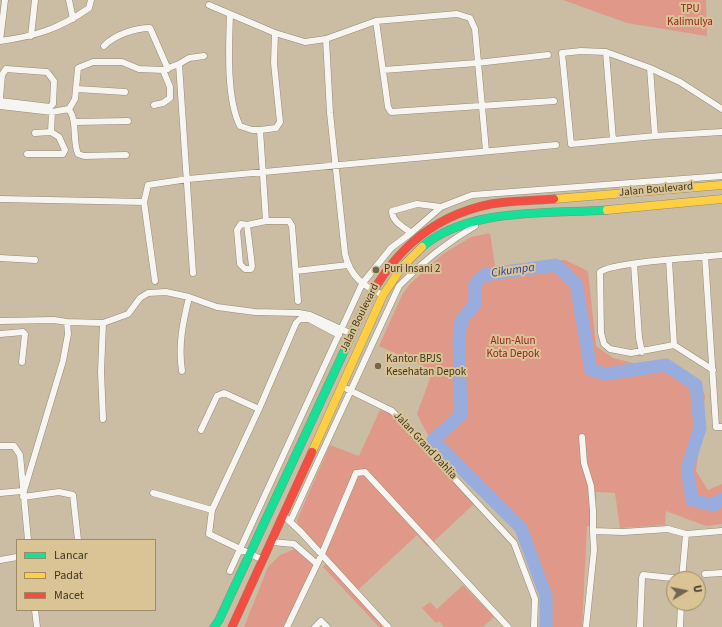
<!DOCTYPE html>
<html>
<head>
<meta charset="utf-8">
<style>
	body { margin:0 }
	#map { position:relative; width:722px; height:627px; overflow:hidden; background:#cabda4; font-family:"Source Sans 3",sans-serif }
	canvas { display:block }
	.legend { position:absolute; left:16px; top:539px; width:140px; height:72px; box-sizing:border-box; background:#dac394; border:1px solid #9c8b67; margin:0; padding:5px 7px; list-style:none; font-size:12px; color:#403724 }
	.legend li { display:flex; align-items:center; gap:8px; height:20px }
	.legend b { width:20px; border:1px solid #9c8b67 }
	.north { position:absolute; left:666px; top:571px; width:40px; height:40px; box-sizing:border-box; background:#dac394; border:1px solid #9c8b67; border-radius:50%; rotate:80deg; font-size:11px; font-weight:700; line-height:16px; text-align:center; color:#403724 }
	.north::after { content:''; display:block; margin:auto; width:14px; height:18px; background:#706651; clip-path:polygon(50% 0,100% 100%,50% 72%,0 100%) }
</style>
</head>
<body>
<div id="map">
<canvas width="722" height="627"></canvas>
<ul class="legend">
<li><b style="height:5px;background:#16e098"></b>Lancar</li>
<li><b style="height:5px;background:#ffcf43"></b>Padat</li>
<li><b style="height:5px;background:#f24e42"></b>Macet</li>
</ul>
<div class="north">U</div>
</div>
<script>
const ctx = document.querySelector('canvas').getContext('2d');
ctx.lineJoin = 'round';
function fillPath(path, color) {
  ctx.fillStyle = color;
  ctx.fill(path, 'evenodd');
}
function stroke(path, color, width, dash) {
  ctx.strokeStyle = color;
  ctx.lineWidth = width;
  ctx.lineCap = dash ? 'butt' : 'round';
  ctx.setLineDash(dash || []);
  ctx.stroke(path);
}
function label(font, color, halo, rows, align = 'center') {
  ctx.font = font + ' "Source Sans 3",sans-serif';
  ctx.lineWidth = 4;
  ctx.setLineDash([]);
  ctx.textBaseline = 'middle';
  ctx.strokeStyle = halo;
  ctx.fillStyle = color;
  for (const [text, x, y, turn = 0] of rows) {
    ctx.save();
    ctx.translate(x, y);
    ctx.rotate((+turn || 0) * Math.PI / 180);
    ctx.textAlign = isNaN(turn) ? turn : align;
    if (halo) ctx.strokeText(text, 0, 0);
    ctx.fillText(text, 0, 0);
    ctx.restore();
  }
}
fillPath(new Path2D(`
	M 563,0 L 706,0 L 707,36 L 627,23 Z
	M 490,233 L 495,266 L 565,260 L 588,271 L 596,346 L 613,358 L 698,379 L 705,396 L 696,471 L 708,490 L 722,484 L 722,524 L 706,526 L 666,511 L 665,525 L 620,528 L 615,493 L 596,492 L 595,526 L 587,526 L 582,627 L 545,627 L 545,596 L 519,529 L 487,491 L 476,486 L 431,441 L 417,414 L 433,370 L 379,346 L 402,295 L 410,284 L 443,254 L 471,237 Z
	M 380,410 L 390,413 L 475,503 L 428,547 L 417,535 L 358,590 L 299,528 L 297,520 L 330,445 L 359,456 Z
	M 295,549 L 313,565 L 284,627 L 244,627 L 268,567 L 280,555 Z
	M 326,564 L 384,627 L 379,627 L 323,567 Z
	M 463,585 L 494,617 L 483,627 L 444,627 L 439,621 L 436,623 L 422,608 L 430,602 L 437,609 Z`), '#e09888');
stroke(new Path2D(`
	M 546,627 L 546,596 L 521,528 L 433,440 L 461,415 L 459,342 L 461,321 L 475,304 L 475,284 L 484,275 L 556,265 L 576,284 L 591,370 L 606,374 L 666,365 L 696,385 L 700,428 L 687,469 L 692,500 L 714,505 L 722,499`), '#98adde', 13);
const street = new Path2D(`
	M 5,0 L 0,41 C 36,36 59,29 89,8 L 91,0
	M 69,0 L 73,19
	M 209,5 L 275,33 L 305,42 L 326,39 L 376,21 L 457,14 L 470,18 L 475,29 L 486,151
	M 230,14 C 229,45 226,98 240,126 L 252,130 L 260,130
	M 376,21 L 388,107 L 391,112 L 554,101
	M 31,36 L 35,0
	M 326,39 L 330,113 L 345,254 C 350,276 363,286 383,295
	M 104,46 C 114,35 135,28 150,28 L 168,69
	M 606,52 L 613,140
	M 650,68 L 655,136
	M 383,70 L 477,63 L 548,55
	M 77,89 L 125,92
	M 0,98 L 2,75 L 6,69 L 47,72 L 54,81 L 53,104 L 50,107 L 0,101
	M 154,105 L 163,103 L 170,98 L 170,87 L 163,70
	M 0,106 L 52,112 L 69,109 L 75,99 L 78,68 L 93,62 L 122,62 L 139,69 L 163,70 L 179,64
	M 69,109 C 78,123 72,139 78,154 L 84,156 L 126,155
	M 722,109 L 680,82 L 650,68 L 606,52 L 581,51 L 562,53 L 571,144 L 655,136 L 722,132
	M 75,122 L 128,121
	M 35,133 L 51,132
	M 27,154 L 63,154 L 65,150 L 59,137 L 51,132 L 52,112
	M 0,199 L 144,202
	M 266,221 L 289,221 L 292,226 L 298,301
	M 247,225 L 241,224 L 237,230 L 240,264 L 245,269 L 251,269 L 252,266 L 247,225 L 266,221 L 260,130 L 276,128 L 280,122 L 274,63 L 275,33
	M 411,233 C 404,227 392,222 392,211 L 417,204 L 441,207
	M 705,256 L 716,427 L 722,427
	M 0,258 L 35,260
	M 669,260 L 674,345
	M 634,264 L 639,338 L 642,352
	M 296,271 L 348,265
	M 193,273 L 179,64 L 189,58 L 204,56
	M 155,281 L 144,202 L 148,185 L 188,179 L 556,145
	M 0,321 L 54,320 L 67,322 L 103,323 L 128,314 L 140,298 L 148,293 L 166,292 L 189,297 L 217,307 L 255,312 L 299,313 L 310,315 L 352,334
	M 103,323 L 101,372 L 103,419
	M 0,334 L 23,332 L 25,334 L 22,362
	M 713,370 L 674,345 L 631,353 L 610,349 L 604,344 L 601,333 L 600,272 C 611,262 702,257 722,255
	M 182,371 C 178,345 183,322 189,297
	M 347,389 L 392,411 L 514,543 L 535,599 L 534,627
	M 201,430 L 217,396 L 224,393 L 259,409
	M 582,437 L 584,463 L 591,486 L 593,511 L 593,531
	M 0,446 L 14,446 L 20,455 L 28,540
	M 0,493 L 22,491
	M 153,493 L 212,510
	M 23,494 L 63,361 L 68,334 L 67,322
	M 23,497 L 59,492 L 73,495 L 78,540
	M 284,516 L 301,532 L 388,627
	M 290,522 L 399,286 C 422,262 446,243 475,226
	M 272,542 L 294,544 L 317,564
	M 0,560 L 17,557
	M 263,560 L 209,534 L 212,510 L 259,409 L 296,323 L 300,319 L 309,319 L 339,335
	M 230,571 L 362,284 L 391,248 L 411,233 L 441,207 L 472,195 L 722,176
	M 705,574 L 722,573
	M 682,579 L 686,534
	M 35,610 L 37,627
	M 287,627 L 321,556 L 356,473 L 365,472 L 508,627
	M 315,627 L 321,621 L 327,627
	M 586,627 L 594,550 L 593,531 L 623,532 L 668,529 L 686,534 L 722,531
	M 640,627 L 642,578 L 643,575 L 682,579
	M 680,627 L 681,603`);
const fast = new Path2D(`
	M 422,247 C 468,207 550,214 607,210
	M 214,627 L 219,620 L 360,317`);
const slow = new Path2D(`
	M 554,199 L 722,185
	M 607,210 L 722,199
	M 312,452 L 383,295 L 402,267 L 422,247`);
const jam = new Path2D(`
	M 360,317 C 386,259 426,217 491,204 C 511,200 533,201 554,199
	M 232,627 L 312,452`);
stroke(street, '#948a76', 7);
stroke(fast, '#948a76', 9);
stroke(slow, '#948a76', 9);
stroke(jam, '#948a76', 9);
stroke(street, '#f7f5f1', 6);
stroke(fast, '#16e098', 8);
stroke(slow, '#ffcf43', 8);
stroke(jam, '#f24e42', 8);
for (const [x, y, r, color] of [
	[376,270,4,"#706651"],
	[378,366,4,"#706651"]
]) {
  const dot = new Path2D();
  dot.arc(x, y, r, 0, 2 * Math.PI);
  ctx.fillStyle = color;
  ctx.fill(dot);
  stroke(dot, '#dac394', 1.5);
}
label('11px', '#942224', '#dac394', [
	["TPU",690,10],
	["Kalimulya",690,23],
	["Alun-Alun",513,342],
	["Kota Depok",513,355]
]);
label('11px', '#403724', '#dac394', [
	["Jalan Boulevard",656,190,-5],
	["Jalan Boulevard",360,318,-64],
	["Jalan Grand Dahlia",425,446,47]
]);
label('11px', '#403724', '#dac394', [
	["Puri Insani 2",384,270],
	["Kantor BPJS",386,360],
	["Kesehatan Depok",386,373]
], 'left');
label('italic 12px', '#1c42b4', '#dac394', [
	["Cikumpa",513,271,-8]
]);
</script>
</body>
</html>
